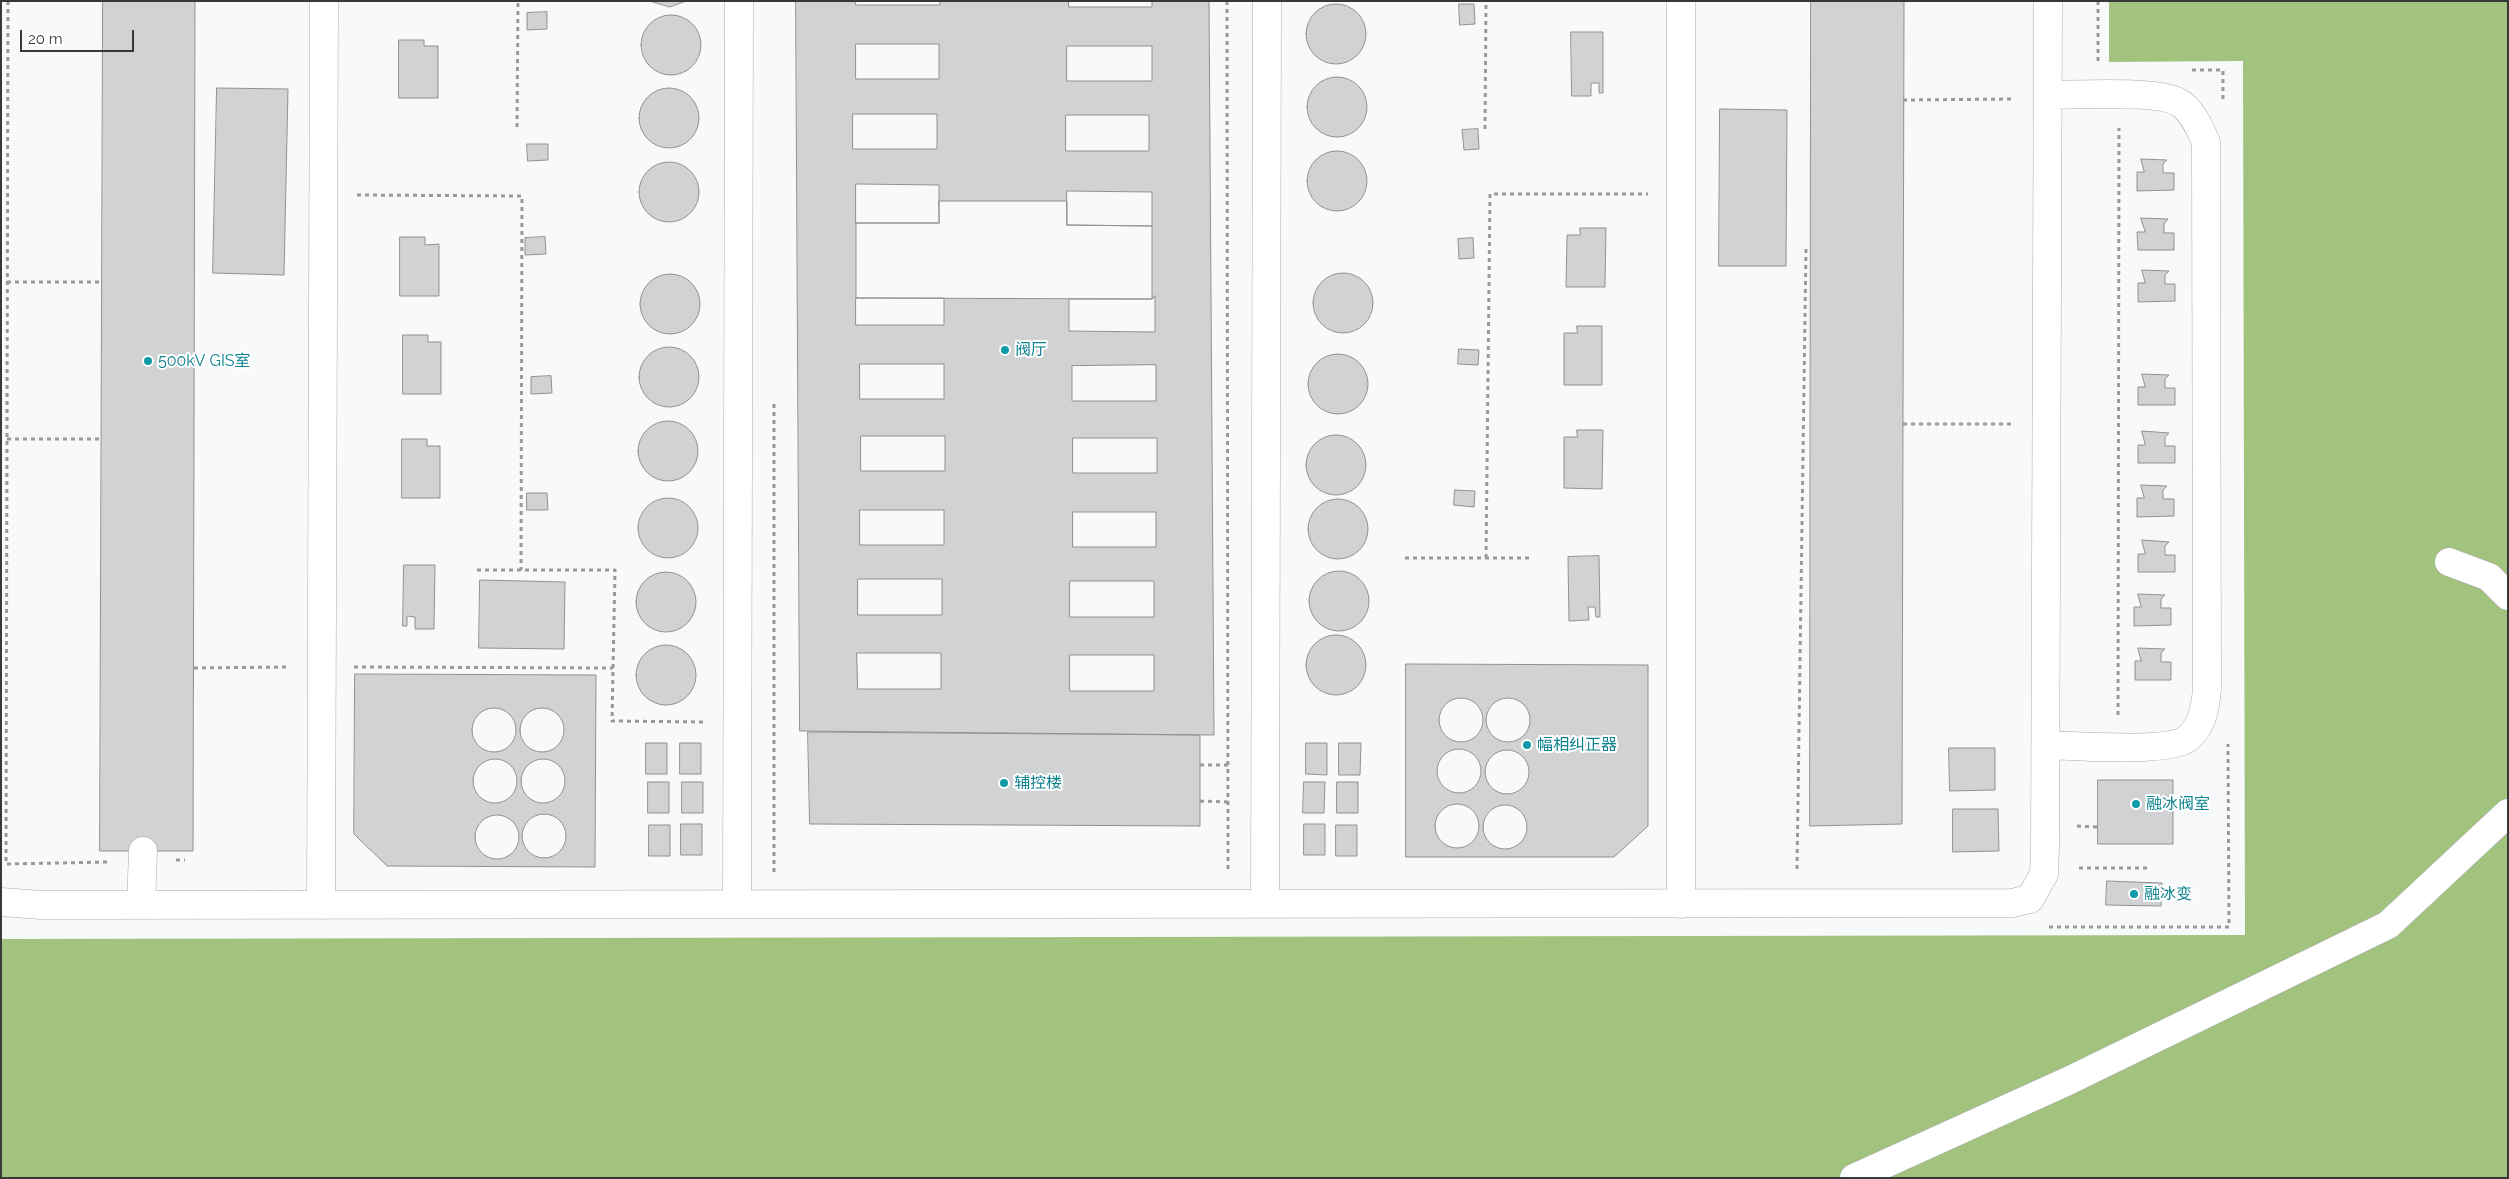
<!DOCTYPE html>
<html>
<head>
<meta charset="utf-8">
<style>
	body { margin:0 }
	#map { position:relative; width:2509px; height:1179px; overflow:hidden; background:#f8f9fa; font-family:Raleway,sans-serif }
	canvas { display:block }
	.frame { position:absolute; inset:0; border:2px solid #373838; pointer-events:none }
	.scale { position:absolute; left:20px; top:30px; width:114px; height:22px; box-sizing:border-box; border:2px solid #373838; border-top:0; padding-left:6px; font-size:15px; line-height:18px; white-space:nowrap; color:#373838; -webkit-text-stroke:4px #fff; paint-order:stroke }
</style>
</head>
<body>
<div id="map">
<canvas width="2509" height="1179"></canvas>
<div class="frame"></div>
<div class="scale">20 m</div>
</div>
<script>
const ctx = document.querySelector('canvas').getContext('2d');
ctx.lineJoin = 'round';
function fillPath(path, color) {
  ctx.fillStyle = color;
  ctx.fill(path, 'evenodd');
}
function stroke(path, color, width, dash) {
  ctx.strokeStyle = color;
  ctx.lineWidth = width;
  ctx.lineCap = dash ? 'butt' : 'round';
  ctx.setLineDash(dash || []);
  ctx.stroke(path);
}
function label(font, color, halo, rows, align = 'center') {
  ctx.font = font + ' Raleway,"Noto Sans SC",sans-serif';
  ctx.lineWidth = 4;
  ctx.setLineDash([]);
  ctx.textBaseline = 'middle';
  ctx.strokeStyle = halo;
  ctx.fillStyle = color;
  for (const [text, x, y, turn = 0] of rows) {
    ctx.save();
    ctx.translate(x, y);
    ctx.rotate((+turn || 0) * Math.PI / 180);
    ctx.textAlign = isNaN(turn) ? turn : align;
    if (halo) ctx.strokeText(text, 0, 0);
    ctx.fillText(text, 0, 0);
    ctx.restore();
  }
}
fillPath(new Path2D(`
	M 2109,1 L 2508,1 L 2508,1178 L 1,1178 L 1,939 L 2245,935 L 2243,61 L 2109,62 Z`), '#a1c37e');
const building = new Path2D(`
	M 103,1 L 195,1 L 193,851 L 100,851 Z
	M 650,1 L 686,1 L 670,7 Z
	M 796,1 L 1209,1 L 1214,735 L 800,731 Z
	M 856,1 L 940,1 L 940,5 L 856,5 Z
	M 1069,1 L 1152,1 L 1152,7 L 1069,7 Z
	M 1811,1 L 1904,1 L 1902,824 L 1810,826 Z
	M 1459,4 L 1474,4 L 1475,24 L 1460,25 Z
	M1306 34a30 30 0 1 1 60 0a30 30 0 1 1-60 0Z
	M 547,12 L 547,29 L 527,30 L 527,13 Z
	M641 45a30 30 0 1 1 60 0a30 30 0 1 1-60 0Z
	M 1571,32 L 1603,32 L 1603,93 L 1599,93 L 1599,83 L 1591,83 L 1591,96 L 1572,96 Z
	M 399,40 L 424,40 L 424,46 L 438,46 L 438,98 L 399,98 Z
	M 856,44 L 939,44 L 939,79 L 856,79 Z
	M 1067,46 L 1152,46 L 1152,81 L 1067,81 Z
	M1307 107a30 30 0 1 1 60 0a30 30 0 1 1-60 0Z
	M 217,88 L 288,89 L 284,275 L 213,273 Z
	M639 118a30 30 0 1 1 60 0a30 30 0 1 1-60 0Z
	M 1720,109 L 1787,110 L 1786,266 L 1719,266 Z
	M 853,114 L 937,114 L 937,149 L 853,149 Z
	M 1066,115 L 1149,115 L 1149,151 L 1066,151 Z
	M 1478,129 L 1479,149 L 1464,150 L 1462,130 Z
	M 527,144 L 548,144 L 548,160 L 528,161 Z
	M1307 181a30 30 0 1 1 60 0a30 30 0 1 1-60 0Z
	M 2141,159 L 2167,160 L 2163,164 L 2163,173 L 2174,173 L 2174,190 L 2137,191 L 2137,172 L 2144,172 Z
	M639 192a30 30 0 1 1 60 0a30 30 0 1 1-60 0Z
	M 856,184 L 939,185 L 939,223 L 856,223 Z
	M 1067,191 L 1152,192 L 1152,226 L 1067,225 Z
	M 939,201 L 1067,201 L 1067,225 L 1152,226 L 1152,299 L 856,298 L 856,223 L 939,223 Z
	M 2141,218 L 2168,219 L 2164,224 L 2164,233 L 2174,233 L 2174,250 L 2138,250 L 2137,232 L 2145,232 Z
	M 1580,228 L 1606,228 L 1605,287 L 1566,287 L 1567,235 L 1580,235 Z
	M 400,237 L 425,237 L 425,245 L 439,244 L 439,296 L 400,296 Z
	M 545,237 L 546,254 L 525,255 L 525,238 Z
	M 1473,238 L 1474,258 L 1459,259 L 1458,239 Z
	M 2142,270 L 2169,271 L 2165,275 L 2165,284 L 2175,284 L 2175,301 L 2138,302 L 2138,283 L 2145,283 Z
	M1313 303a30 30 0 1 1 60 0a30 30 0 1 1-60 0Z
	M640 304a30 30 0 1 1 60 0a30 30 0 1 1-60 0Z
	M 1155,296 L 1155,332 L 1069,331 L 1069,299 L 1152,299 Z
	M 856,298 L 944,298 L 944,325 L 856,325 Z
	M 1577,326 L 1602,326 L 1602,385 L 1564,385 L 1564,333 L 1577,333 Z
	M 403,335 L 428,335 L 428,342 L 441,342 L 441,394 L 403,394 Z
	M639 377a30 30 0 1 1 60 0a30 30 0 1 1-60 0Z
	M 1459,349 L 1479,350 L 1478,365 L 1458,364 Z
	M1308 384a30 30 0 1 1 60 0a30 30 0 1 1-60 0Z
	M 860,364 L 944,364 L 944,399 L 860,399 Z
	M 1156,365 L 1156,401 L 1072,401 L 1072,366 Z
	M 2142,374 L 2169,375 L 2165,379 L 2165,388 L 2175,388 L 2175,405 L 2138,405 L 2138,387 L 2145,387 Z
	M 551,376 L 552,393 L 531,394 L 531,377 Z
	M638 451a30 30 0 1 1 60 0a30 30 0 1 1-60 0Z
	M 1577,430 L 1603,430 L 1602,489 L 1564,488 L 1564,437 L 1577,437 Z
	M 2142,431 L 2169,433 L 2165,437 L 2165,446 L 2175,446 L 2175,463 L 2138,463 L 2138,445 L 2145,445 Z
	M1306 465a30 30 0 1 1 60 0a30 30 0 1 1-60 0Z
	M 861,436 L 945,436 L 945,471 L 861,471 Z
	M 1073,438 L 1157,438 L 1157,473 L 1073,473 Z
	M 402,439 L 427,439 L 427,446 L 440,446 L 440,498 L 402,498 Z
	M 2141,485 L 2167,486 L 2163,490 L 2163,499 L 2174,499 L 2174,516 L 2137,517 L 2137,498 L 2144,498 Z
	M 1455,490 L 1475,491 L 1474,507 L 1454,505 Z
	M 527,493 L 547,493 L 548,510 L 527,510 Z
	M638 528a30 30 0 1 1 60 0a30 30 0 1 1-60 0Z
	M1308 529a30 30 0 1 1 60 0a30 30 0 1 1-60 0Z
	M 860,510 L 944,510 L 944,545 L 860,545 Z
	M 1073,512 L 1156,512 L 1156,547 L 1073,547 Z
	M 2142,540 L 2169,542 L 2165,546 L 2165,555 L 2175,555 L 2175,572 L 2138,572 L 2138,554 L 2145,554 Z
	M 1599,556 L 1600,617 L 1596,617 L 1595,607 L 1588,607 L 1589,620 L 1569,621 L 1568,557 Z
	M 404,565 L 435,565 L 434,629 L 415,629 L 415,617 L 407,616 L 407,626 L 403,626 Z
	M1309 601a30 30 0 1 1 60 0a30 30 0 1 1-60 0Z
	M636 602a30 30 0 1 1 60 0a30 30 0 1 1-60 0Z
	M 858,579 L 942,579 L 942,615 L 858,615 Z
	M 480,580 L 565,582 L 564,649 L 479,648 Z
	M 1070,581 L 1154,581 L 1154,617 L 1070,617 Z
	M 2138,594 L 2165,595 L 2161,599 L 2161,608 L 2171,608 L 2171,625 L 2134,626 L 2134,607 L 2141,607 Z
	M1306 665a30 30 0 1 1 60 0a30 30 0 1 1-60 0Z
	M636 675a30 30 0 1 1 60 0a30 30 0 1 1-60 0Z
	M 2138,648 L 2165,649 L 2161,653 L 2161,662 L 2171,662 L 2171,680 L 2135,680 L 2135,661 L 2141,661 Z
	M 857,653 L 941,653 L 941,689 L 858,689 Z
	M 1070,655 L 1154,655 L 1154,691 L 1070,691 Z
	M 1406,664 L 1648,665 L 1648,826 L 1614,857 L 1406,857 Z
	M 355,674 L 596,675 L 595,867 L 387,866 L 354,834 Z
	M1439 720a22 22 0 1 1 44 0a22 22 0 1 1-44 0Z
	M1486 720a22 22 0 1 1 44 0a22 22 0 1 1-44 0Z
	M472 730a22 22 0 1 1 44 0a22 22 0 1 1-44 0Z
	M520 730a22 22 0 1 1 44 0a22 22 0 1 1-44 0Z
	M 808,732 L 1200,735 L 1200,826 L 810,824 Z
	M 646,743 L 667,743 L 667,774 L 646,774 Z
	M 680,743 L 701,743 L 701,774 L 680,774 Z
	M 1306,743 L 1327,743 L 1327,775 L 1306,774 Z
	M 1339,743 L 1361,743 L 1360,775 L 1339,775 Z
	M 1949,748 L 1995,748 L 1995,790 L 1950,791 Z
	M1437 771a22 22 0 1 1 44 0a22 22 0 1 1-44 0Z
	M1485 772a22 22 0 1 1 44 0a22 22 0 1 1-44 0Z
	M473 781a22 22 0 1 1 44 0a22 22 0 1 1-44 0Z
	M521 781a22 22 0 1 1 44 0a22 22 0 1 1-44 0Z
	M 2098,780 L 2173,780 L 2173,844 L 2098,844 Z
	M 648,782 L 669,782 L 669,813 L 648,813 Z
	M 682,782 L 703,782 L 703,813 L 682,813 Z
	M 1304,782 L 1325,782 L 1324,813 L 1303,813 Z
	M 1337,782 L 1358,782 L 1358,813 L 1337,813 Z
	M1435 826a22 22 0 1 1 44 0a22 22 0 1 1-44 0Z
	M1483 827a22 22 0 1 1 44 0a22 22 0 1 1-44 0Z
	M 1953,809 L 1998,809 L 1999,851 L 1953,852 Z
	M522 836a22 22 0 1 1 44 0a22 22 0 1 1-44 0Z
	M475 837a22 22 0 1 1 44 0a22 22 0 1 1-44 0Z
	M 681,824 L 702,824 L 702,855 L 681,855 Z
	M 1304,824 L 1325,824 L 1325,855 L 1304,855 Z
	M 649,825 L 670,825 L 670,856 L 649,856 Z
	M 1336,825 L 1357,825 L 1357,856 L 1336,856 Z
	M 2107,881 L 2162,883 L 2161,906 L 2106,905 Z`);
fillPath(building, '#d1d2d3');
stroke(building, '#909192', 1);
const minor = new Path2D(`
	M 2449,562 L 2489,577 L 2508,596
	M 2046,745 C 2072,746 2171,753 2188,738 C 2203,725 2205,708 2207,690 L 2206,142 C 2200,129 2192,109 2178,102 C 2157,90 2076,95 2048,95
	M 1,902 L 41,905 L 2012,903 L 2030,899 L 2044,874 L 2045,849 L 2048,1
	M 737,904 L 739,1
	M 1265,904 L 1267,1
	M 1681,904 L 1681,1
	M 141,905 L 143,851
	M 321,905 L 324,1
	M 1854,1178 L 2068,1081 L 2388,925 L 2508,813`);
stroke(minor, '#a9a9aa', 29);
stroke(new Path2D(`
	M 8,1 L 6,864 L 109,862
	M 1227,1 L 1228,871
	M 2098,1 L 2098,61
	M 2192,70 L 2223,70 L 2223,100
	M 1903,100 L 2014,99
	M 517,127 L 518,1
	M 1485,129 L 1486,1
	M 357,195 L 522,196 L 521,570
	M 7,282 L 102,282
	M 1903,424 L 2014,424
	M 7,439 L 102,439
	M 1405,558 L 1529,558
	M 1486,558 L 1490,194 L 1648,194
	M 477,570 L 615,570 L 612,721 L 703,722
	M 354,667 L 613,668
	M 194,668 L 288,667
	M 2118,715 L 2119,128
	M 1200,765 L 1229,765
	M 1200,801 L 1230,802
	M 2077,826 L 2098,827
	M 176,860 L 185,860
	M 2079,868 L 2150,868
	M 1797,869 L 1806,248
	M 774,872 L 774,401
	M 2049,927 L 2229,927 L 2228,744`), '#989999', 3, [4, 4]);
stroke(minor, '#fff', 28);
for (const [x, y, r, color] of [
	[1005,350,5,"#0f9aa8"],
	[148,361,5,"#0f9aa8"],
	[1527,745,5,"#0f9aa8"],
	[1004,783,5,"#0f9aa8"],
	[2136,804,5,"#0f9aa8"],
	[2134,894,5,"#0f9aa8"]
]) {
  const dot = new Path2D();
  dot.arc(x, y, r, 0, 2 * Math.PI);
  ctx.fillStyle = color;
  ctx.fill(dot);
  stroke(dot, '#fff', 2);
}
label('16px', '#0d838f', '#fff', [
	["阀厅",1015,350],
	["500kV GIS室",158,361],
	["幅相纠正器",1537,745],
	["辅控楼",1014,783],
	["融冰阀室",2146,804],
	["融冰变",2144,894]
], 'left');
</script>
</body>
</html>
